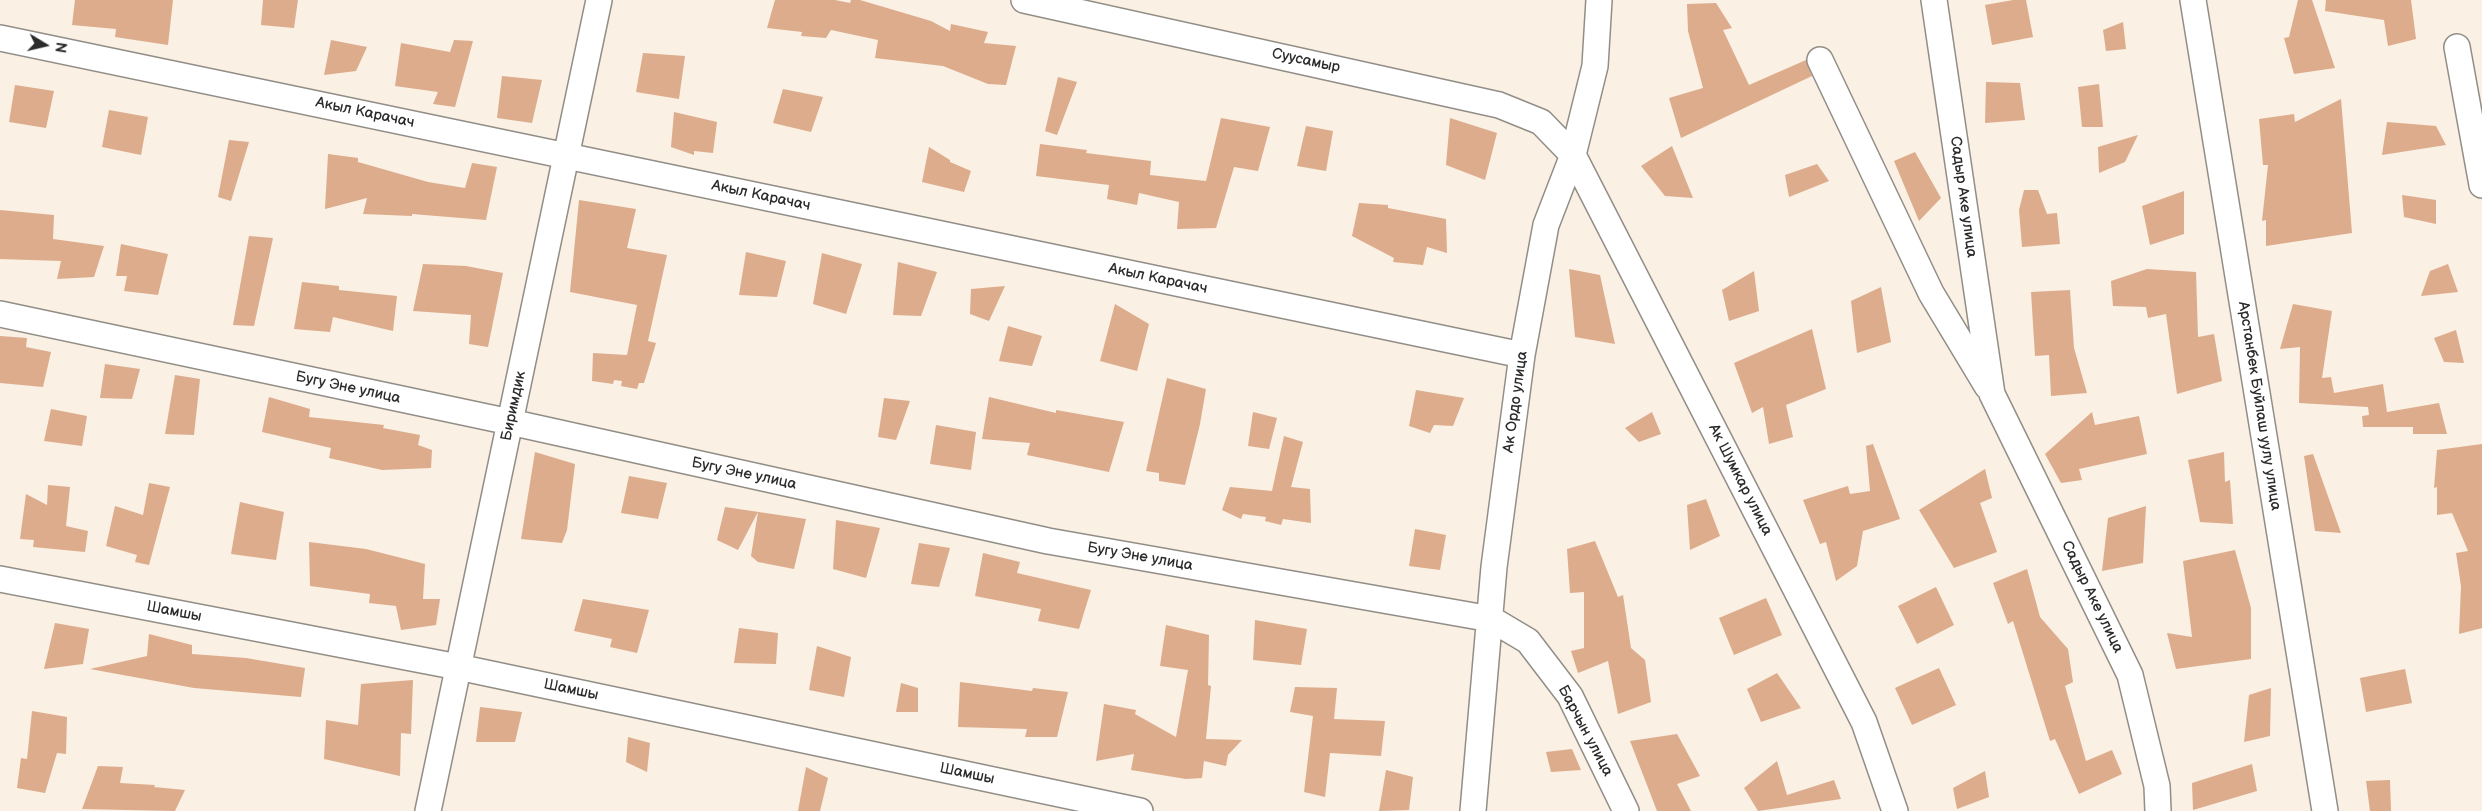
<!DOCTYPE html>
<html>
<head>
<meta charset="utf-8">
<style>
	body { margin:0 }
	#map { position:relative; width:2482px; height:811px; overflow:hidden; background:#faf0e3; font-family:"Balsamiq Sans",sans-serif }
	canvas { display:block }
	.north { position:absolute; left:20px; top:20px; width:50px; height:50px; -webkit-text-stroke:4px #fff; paint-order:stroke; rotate:99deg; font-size:14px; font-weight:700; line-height:20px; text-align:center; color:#2b2b2b }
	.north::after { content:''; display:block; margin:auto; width:18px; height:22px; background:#2b2b2b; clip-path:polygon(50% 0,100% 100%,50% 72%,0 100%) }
</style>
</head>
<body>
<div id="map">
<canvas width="2482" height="811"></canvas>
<div class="north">N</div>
</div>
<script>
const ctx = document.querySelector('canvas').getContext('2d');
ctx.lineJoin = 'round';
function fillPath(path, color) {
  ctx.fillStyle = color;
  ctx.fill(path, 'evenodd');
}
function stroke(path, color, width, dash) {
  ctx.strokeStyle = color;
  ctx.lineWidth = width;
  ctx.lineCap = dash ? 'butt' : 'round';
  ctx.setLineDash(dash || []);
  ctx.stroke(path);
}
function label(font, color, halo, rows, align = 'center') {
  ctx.font = font + ' "Balsamiq Sans",sans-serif';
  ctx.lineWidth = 4;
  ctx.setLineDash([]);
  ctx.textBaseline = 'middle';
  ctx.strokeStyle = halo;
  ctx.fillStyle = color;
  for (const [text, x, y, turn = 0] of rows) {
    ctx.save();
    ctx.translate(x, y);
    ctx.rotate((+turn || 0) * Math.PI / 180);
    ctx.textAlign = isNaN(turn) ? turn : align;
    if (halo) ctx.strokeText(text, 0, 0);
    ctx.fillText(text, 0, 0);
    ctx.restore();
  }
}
fillPath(new Path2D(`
	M 75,0 L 173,0 L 168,45 L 115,37 L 116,29 L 72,25 Z
	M 263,0 L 298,0 L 294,28 L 261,25 Z
	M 775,0 L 835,0 L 850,3 L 851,0 L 860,0 L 931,21 L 950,31 L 951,24 L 988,32 L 984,43 L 1016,46 L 1006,85 L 988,84 L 943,66 L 875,58 L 878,40 L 831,30 L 826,38 L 801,36 L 802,32 L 767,28 Z
	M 2013,0 L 2026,0 L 2033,37 L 1992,45 L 1985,5 Z
	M 2298,0 L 2312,0 L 2335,68 L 2294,74 L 2284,38 L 2289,37 Z
	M 2326,0 L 2411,0 L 2416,39 L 2388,46 L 2384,20 L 2325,11 Z
	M 1716,3 L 1732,28 L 1723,30 L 1749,85 L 1806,60 L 1812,76 L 1681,138 L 1669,98 L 1703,88 L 1688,31 L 1687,4 Z
	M 2123,22 L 2126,49 L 2106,51 L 2103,30 Z
	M 331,40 L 367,47 L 356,71 L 324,75 Z
	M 454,40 L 473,41 L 455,107 L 433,104 L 438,92 L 395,86 L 401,43 L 450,52 Z
	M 643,53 L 685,56 L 679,99 L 636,92 Z
	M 502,76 L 542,80 L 532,123 L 497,118 Z
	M 1058,77 L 1077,82 L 1057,135 L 1045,131 Z
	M 1986,82 L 2020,83 L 2025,120 L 1985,123 Z
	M 2099,84 L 2103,127 L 2082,127 L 2078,87 Z
	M 15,85 L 54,91 L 46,128 L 9,122 Z
	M 783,89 L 823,97 L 811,132 L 773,123 Z
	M 2341,99 L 2352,233 L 2266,246 L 2266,220 L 2262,221 L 2268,165 L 2263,165 L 2259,119 L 2294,114 L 2295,122 Z
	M 109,110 L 148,117 L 141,155 L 102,147 Z
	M 674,112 L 717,122 L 713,153 L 694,151 L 694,155 L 671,147 Z
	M 1221,118 L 1270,127 L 1258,171 L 1234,167 L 1216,228 L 1177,229 L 1179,202 L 1139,193 L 1137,205 L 1107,199 L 1109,185 L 1036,176 L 1040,144 L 1087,150 L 1086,153 L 1151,161 L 1150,175 L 1206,181 Z
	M 1450,118 L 1497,133 L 1485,180 L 1446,165 Z
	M 2387,122 L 2436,126 L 2446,145 L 2382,155 Z
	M 1306,126 L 1333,131 L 1326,171 L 1297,166 Z
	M 2138,135 L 2125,162 L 2099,173 L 2098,147 Z
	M 229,140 L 249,142 L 231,201 L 218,197 Z
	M 1672,146 L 1693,198 L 1665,196 L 1641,166 Z
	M 929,147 L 950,160 L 950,162 L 971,171 L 964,192 L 922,182 Z
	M 1915,152 L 1941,198 L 1919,221 L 1894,161 Z
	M 328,154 L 358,158 L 358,162 L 428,182 L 465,188 L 472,163 L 497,167 L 486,220 L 412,214 L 412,216 L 363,214 L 367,198 L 325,209 Z
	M 1817,164 L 1829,181 L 1789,197 L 1785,175 Z
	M 2024,190 L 2038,190 L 2047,214 L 2057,213 L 2060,244 L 2022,247 L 2019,210 Z
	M 2184,191 L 2184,234 L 2150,245 L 2142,206 Z
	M 2402,195 L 2436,200 L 2436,224 L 2404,217 Z
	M 579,200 L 636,209 L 627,248 L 667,255 L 648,341 L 656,343 L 644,383 L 639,383 L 637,389 L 621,386 L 622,381 L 614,380 L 613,384 L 592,381 L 593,353 L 627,355 L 637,305 L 570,292 Z
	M 1359,203 L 1388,205 L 1388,208 L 1446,219 L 1447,253 L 1427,247 L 1423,265 L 1393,262 L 1394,258 L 1352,236 Z
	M 0,210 L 54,215 L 53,239 L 104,246 L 94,277 L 57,279 L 61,261 L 0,259 Z
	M 249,236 L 273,238 L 254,326 L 233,325 Z
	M 121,244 L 168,254 L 158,295 L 124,291 L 127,276 L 116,276 Z
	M 746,252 L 786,261 L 777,297 L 739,295 Z
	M 822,253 L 862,264 L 846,314 L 813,304 Z
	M 898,262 L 937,272 L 921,316 L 893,315 Z
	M 423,264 L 466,266 L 503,273 L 488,347 L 469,344 L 471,315 L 413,311 Z
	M 2448,264 L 2458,292 L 2421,296 L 2430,271 Z
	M 1569,269 L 1600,275 L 1615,344 L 1575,337 Z
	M 2147,269 L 2196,272 L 2198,337 L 2214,334 L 2222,381 L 2177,394 L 2166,314 L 2148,318 L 2146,307 L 2113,306 L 2111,281 Z
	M 1754,271 L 1759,311 L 1729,321 L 1722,290 Z
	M 302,282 L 339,286 L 339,290 L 397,296 L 393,331 L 333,317 L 330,332 L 294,329 Z
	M 1005,286 L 989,321 L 970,314 L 971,289 Z
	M 1881,287 L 1891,342 L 1857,353 L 1851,301 Z
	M 2070,290 L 2074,348 L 2087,393 L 2051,396 L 2049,355 L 2035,356 L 2031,292 Z
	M 1115,304 L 1149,324 L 1137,371 L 1100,361 Z
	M 2293,304 L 2332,311 L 2322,378 L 2331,377 L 2334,393 L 2383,384 L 2387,412 L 2439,403 L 2447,434 L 2413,434 L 2413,427 L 2363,427 L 2362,416 L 2369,415 L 2368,407 L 2299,403 L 2300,347 L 2280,349 Z
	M 1008,326 L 1042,336 L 1032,366 L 999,361 Z
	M 1812,329 L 1826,389 L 1786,405 L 1793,437 L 1769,444 L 1763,407 L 1752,413 L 1734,363 Z
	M 2456,330 L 2464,363 L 2444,362 L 2434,338 Z
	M 0,336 L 27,338 L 26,347 L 51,352 L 43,387 L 0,383 Z
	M 105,364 L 140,369 L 132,399 L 100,398 Z
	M 175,375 L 200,379 L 194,435 L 165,434 Z
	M 1167,378 L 1206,389 L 1200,424 L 1185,485 L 1159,481 L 1159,473 L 1146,471 Z
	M 1416,390 L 1464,398 L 1453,426 L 1434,425 L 1430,433 L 1409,426 Z
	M 269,397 L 310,409 L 309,417 L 384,425 L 383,428 L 420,435 L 418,445 L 432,450 L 431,468 L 382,470 L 329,458 L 331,448 L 262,432 Z
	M 989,397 L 1056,413 L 1056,410 L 1124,422 L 1109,472 L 1027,455 L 1030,443 L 982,439 Z
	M 884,398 L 910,401 L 896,440 L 878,437 Z
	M 51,409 L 87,416 L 82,446 L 44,441 Z
	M 1253,412 L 1277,418 L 1269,449 L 1248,446 Z
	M 1652,412 L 1661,434 L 1639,442 L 1625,428 Z
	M 2092,412 L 2095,425 L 2139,416 L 2147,454 L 2079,469 L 2082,480 L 2061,483 L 2045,454 Z
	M 936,425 L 976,432 L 971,470 L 930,464 Z
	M 1284,436 L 1303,442 L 1291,487 L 1310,489 L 1311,523 L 1283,519 L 1281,525 L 1265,521 L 1266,517 L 1243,514 L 1241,519 L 1222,510 L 1230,487 L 1272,491 Z
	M 1873,444 L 1900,519 L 1863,531 L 1857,566 L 1836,581 L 1826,542 L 1820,544 L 1803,500 L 1848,486 L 1850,494 L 1870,491 L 1866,446 Z
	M 2482,444 L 2482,628 L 2459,634 L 2461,586 L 2456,553 L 2468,551 L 2452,513 L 2437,515 L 2437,487 L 2434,488 L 2437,450 Z
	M 535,452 L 575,464 L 567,530 L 562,543 L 521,539 Z
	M 2224,452 L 2225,482 L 2230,480 L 2233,524 L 2200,522 L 2188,460 Z
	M 2313,454 L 2341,533 L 2315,531 L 2304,456 Z
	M 1985,469 L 1992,498 L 1980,503 L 1997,552 L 1954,568 L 1919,510 Z
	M 629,476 L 667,483 L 658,519 L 621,513 Z
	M 149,483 L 170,487 L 149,565 L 135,562 L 137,555 L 106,546 L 115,506 L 143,515 Z
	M 48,485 L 70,487 L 66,526 L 88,531 L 85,552 L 33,547 L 34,540 L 20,539 L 26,494 L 47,505 Z
	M 1706,499 L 1720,536 L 1690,550 L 1687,505 Z
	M 240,502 L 284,512 L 276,560 L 231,554 Z
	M 2146,506 L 2143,563 L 2102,571 L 2108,518 Z
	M 725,507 L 806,519 L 794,569 L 758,562 L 751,556 L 758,512 L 738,550 L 717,540 Z
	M 836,520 L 880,528 L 866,578 L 833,569 Z
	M 1415,529 L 1446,535 L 1440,570 L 1409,566 Z
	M 1595,541 L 1618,597 L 1623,595 L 1631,648 L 1645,660 L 1651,702 L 1618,714 L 1608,661 L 1578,673 L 1571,651 L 1584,648 L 1584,592 L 1570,593 L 1567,549 Z
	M 309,542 L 366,549 L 425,564 L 423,599 L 440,599 L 436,625 L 401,630 L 396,606 L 369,603 L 370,594 L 310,586 Z
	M 919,543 L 950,548 L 939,587 L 911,584 Z
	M 2235,550 L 2251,608 L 2251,659 L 2176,669 L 2167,633 L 2192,637 L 2183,561 Z
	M 983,553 L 1020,562 L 1017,573 L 1091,590 L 1079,629 L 1038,621 L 1041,609 L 975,596 Z
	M 2027,569 L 2040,617 L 2068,649 L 2073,682 L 2065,686 L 2086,761 L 2112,750 L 2122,774 L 2079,794 L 2055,739 L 2050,741 L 2013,621 L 2008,624 L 1993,583 Z
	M 1936,587 L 1954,625 L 1917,644 L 1898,606 Z
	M 1766,598 L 1782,635 L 1734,655 L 1719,618 Z
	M 583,599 L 649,610 L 637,653 L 610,647 L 612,639 L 574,631 Z
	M 1255,620 L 1307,629 L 1301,665 L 1253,660 Z
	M 55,623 L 89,629 L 83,664 L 44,669 Z
	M 1166,625 L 1209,635 L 1208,685 L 1211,686 L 1206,739 L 1242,740 L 1228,755 L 1226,766 L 1204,761 L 1202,778 L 1186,779 L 1131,770 L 1134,754 L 1096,761 L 1104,704 L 1136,710 L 1135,714 L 1176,737 L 1188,670 L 1160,666 Z
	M 739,628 L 778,633 L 776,664 L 734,663 Z
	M 149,634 L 192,645 L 192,654 L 246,658 L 305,668 L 301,697 L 194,688 L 90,669 L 147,656 Z
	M 817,646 L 851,657 L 844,697 L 809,690 Z
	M 1939,668 L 1956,705 L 1912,725 L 1895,688 Z
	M 2405,669 L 2412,703 L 2366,712 L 2360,678 Z
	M 1777,673 L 1801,708 L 1761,722 L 1747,689 Z
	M 413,680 L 411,734 L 401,733 L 400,776 L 324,759 L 326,720 L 358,725 L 361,684 Z
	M 960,682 L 1032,691 L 1033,688 L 1068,692 L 1057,737 L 1025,737 L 1027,729 L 958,727 Z
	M 901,683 L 918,688 L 918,712 L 896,712 Z
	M 1295,687 L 1337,688 L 1334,719 L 1385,721 L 1381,756 L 1330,753 L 1325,797 L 1304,792 L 1313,716 L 1290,712 Z
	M 2271,688 L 2270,736 L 2244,742 L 2249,695 Z
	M 480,707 L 522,712 L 515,742 L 476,742 Z
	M 32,711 L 67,717 L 66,754 L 57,753 L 45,793 L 17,788 L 21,758 L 27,759 Z
	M 1677,734 L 1700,776 L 1677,784 L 1691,811 L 1657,811 L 1630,741 Z
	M 628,737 L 650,743 L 647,772 L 626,762 Z
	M 1572,749 L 1581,770 L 1551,772 L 1546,752 Z
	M 1777,761 L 1787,795 L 1834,780 L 1841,799 L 1758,811 L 1744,788 Z
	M 2252,764 L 2257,791 L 2193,810 L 2192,783 Z
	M 98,766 L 123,767 L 120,783 L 155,785 L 154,787 L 185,790 L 175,811 L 82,809 Z
	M 806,767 L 828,778 L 820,811 L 798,811 Z
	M 1386,770 L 1413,777 L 1409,810 L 1379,811 Z
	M 1985,771 L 1989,797 L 1957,809 L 1953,788 Z
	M 2390,780 L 2391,811 L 2370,811 L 2366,781 Z`), '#ddac8c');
const minor = new Path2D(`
	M 1024,0 L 1499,105 L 1541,122 L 1573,155 L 1864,722 L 1895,811
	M 1934,0 L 1992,394 L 2130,675 L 2157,786 L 2158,811
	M 2193,0 L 2325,811
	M 0,38 L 1522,355
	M 2457,47 L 2482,185
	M 1820,60 L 1931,293 L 1987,386
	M 0,314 L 510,422 L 1048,541 L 1491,619 L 1528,641 L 1570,696 L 1626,811
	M 0,579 L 458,667 L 1140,811
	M 428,811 L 599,0
	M 1473,811 L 1494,567 L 1522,355 L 1546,225 L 1573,155 L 1595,66 L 1599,0`);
stroke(minor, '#928e87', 28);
stroke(minor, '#fff', 25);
label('15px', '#2b2b2b', '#fff', [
	["Суусамыр",1306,61,12],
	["Акыл Карачач",365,113,12],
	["Акыл Карачач",761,196,12],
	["Садыр Аке улица",1963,197,82],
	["Акыл Карачач",1158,279,12],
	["Бугу Эне улица",348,388,12],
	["Ак Ордо улица",1516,402,-82],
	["Биримдик",514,406,-78],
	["Арстанбек Буйлаш уулу улица",2259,406,81],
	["Бугу Эне улица",744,474,12],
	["Ак Шумкар улица",1740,480,63],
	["Бугу Эне улица",1140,557,10],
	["Садыр Аке улица",2092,597,64],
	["Шамшы",174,612,11],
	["Шамшы",571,690,12],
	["Барчын улица",1585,731,62],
	["Шамшы",967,774,12]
]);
</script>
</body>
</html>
